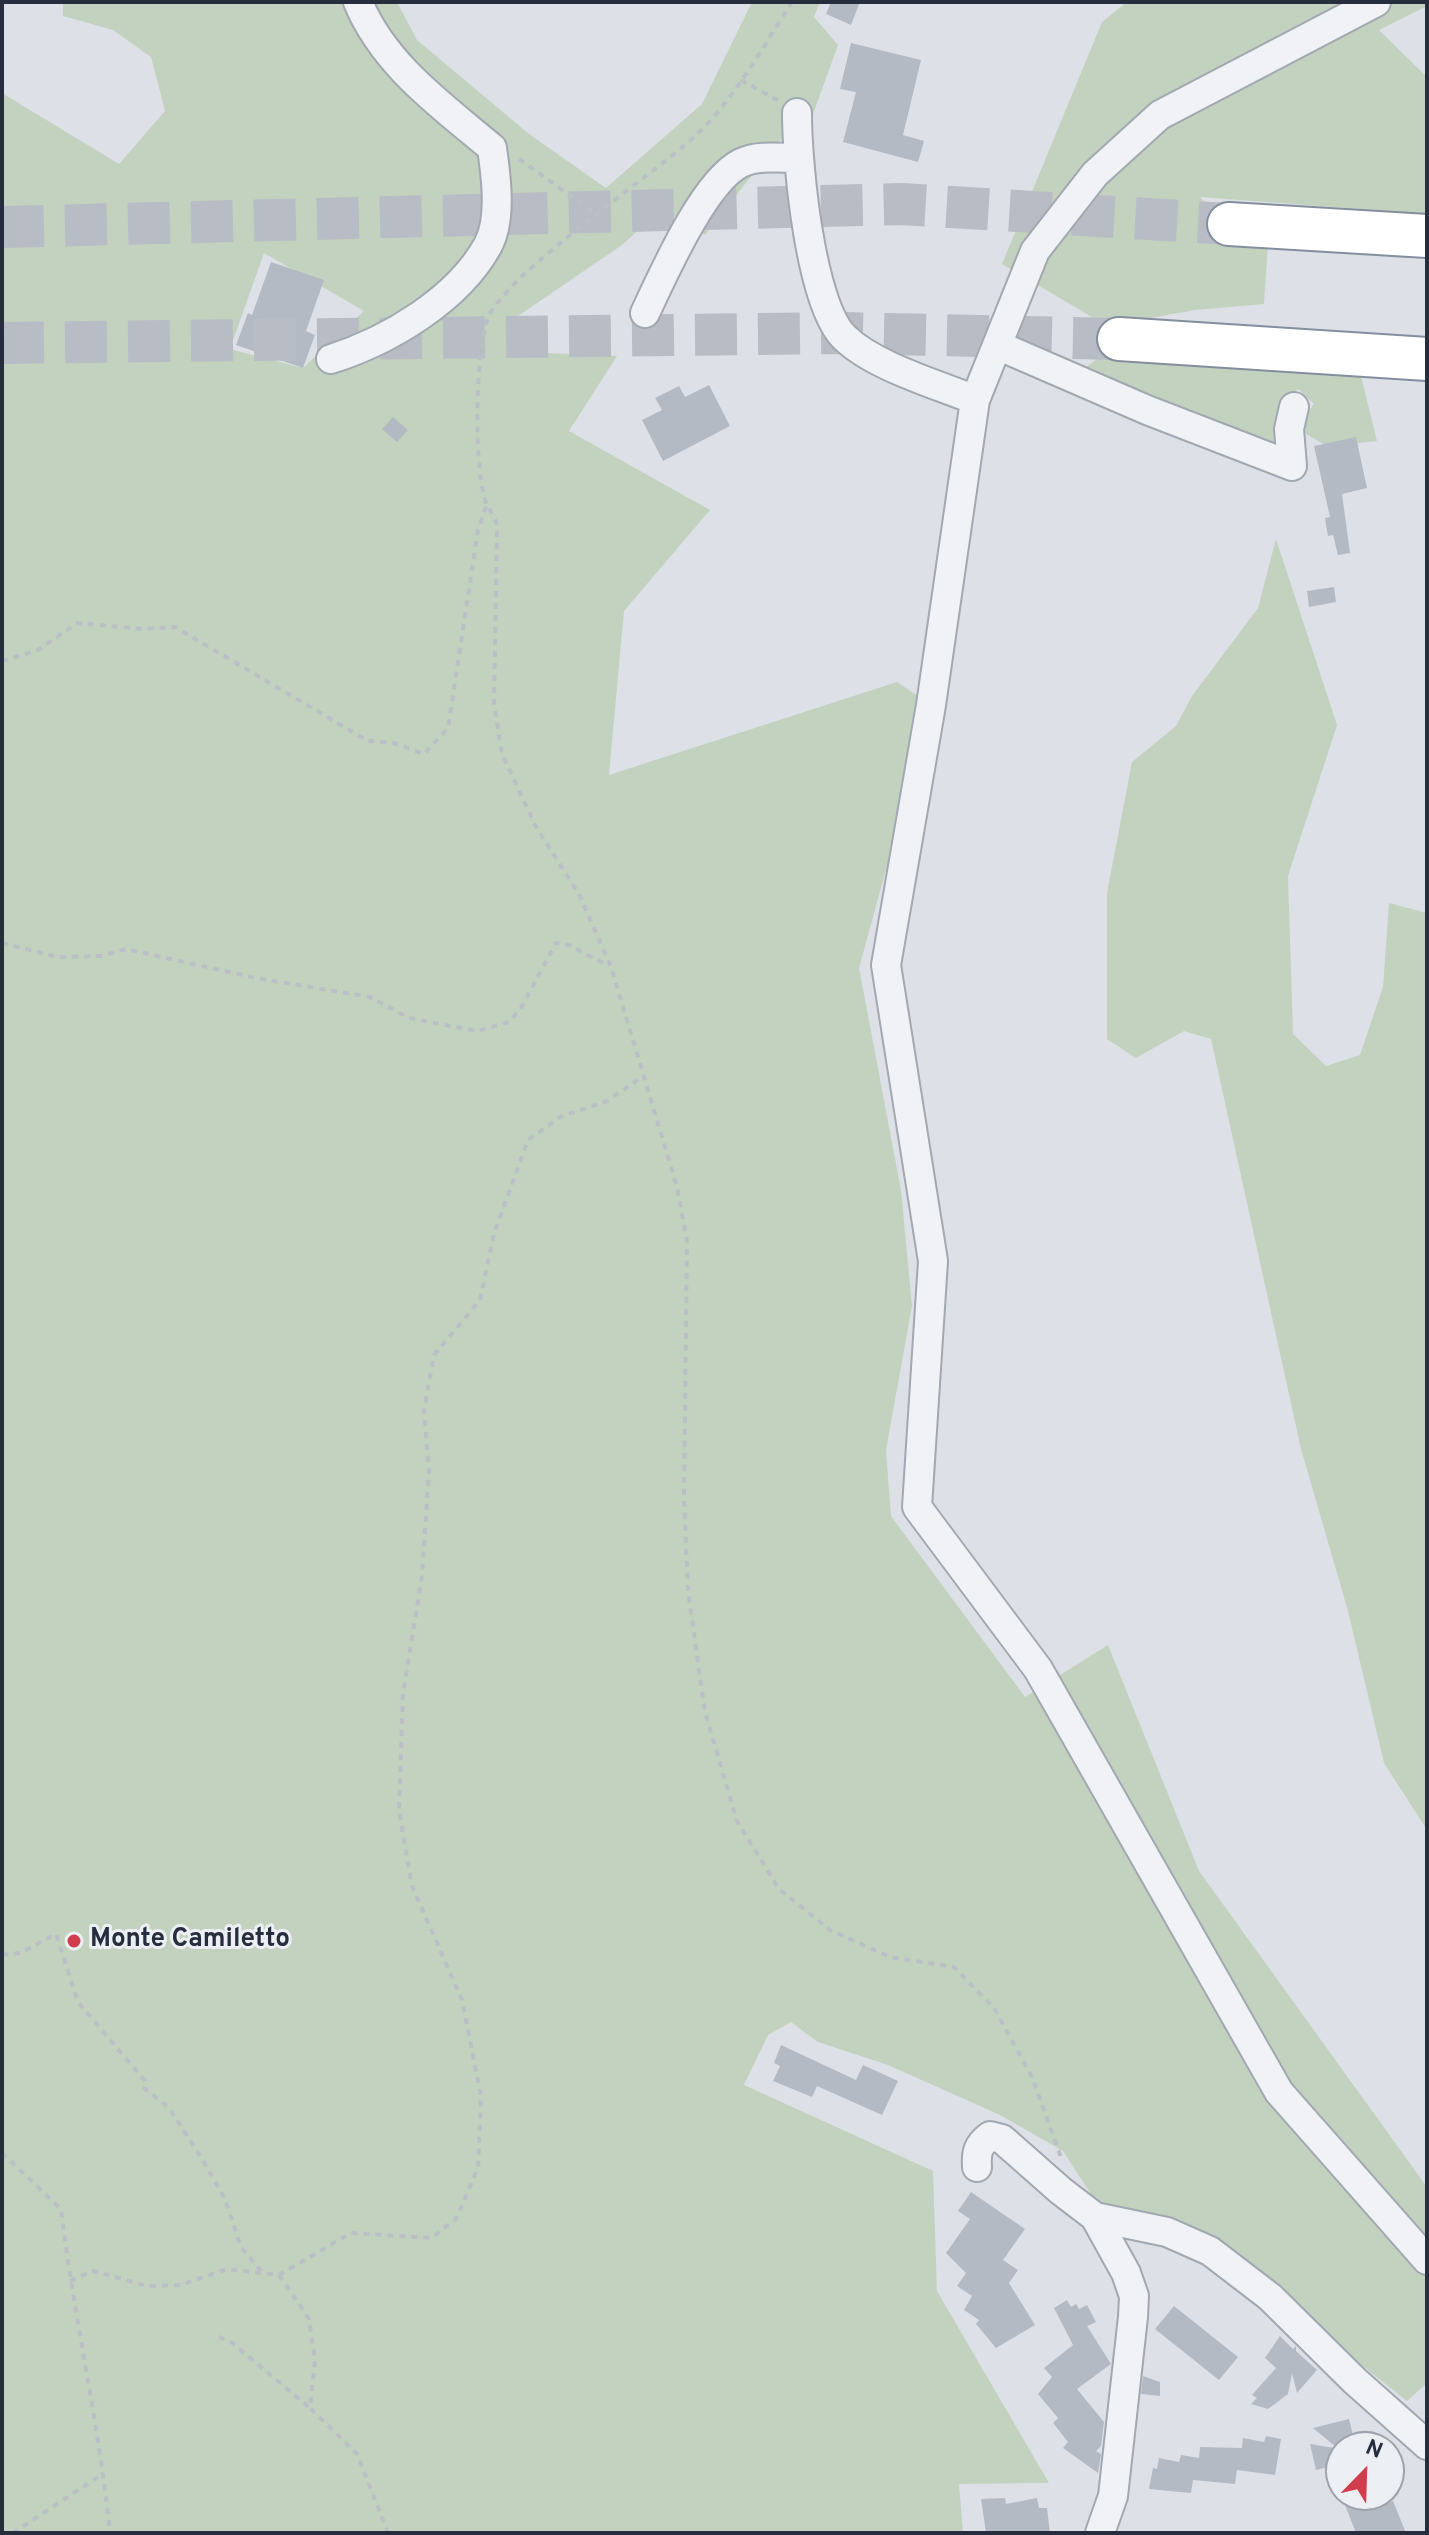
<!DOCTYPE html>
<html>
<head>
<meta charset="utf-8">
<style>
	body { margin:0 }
	#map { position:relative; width:1429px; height:2535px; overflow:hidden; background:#dde1e7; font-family:Overpass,sans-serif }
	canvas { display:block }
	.frame { position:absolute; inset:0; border:4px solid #262e3e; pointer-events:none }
	.north { position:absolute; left:1325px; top:2431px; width:80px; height:80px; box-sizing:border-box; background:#ecf0f5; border:2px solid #9da2ac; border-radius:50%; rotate:23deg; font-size:22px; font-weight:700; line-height:32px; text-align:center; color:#262e3e }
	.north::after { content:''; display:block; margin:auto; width:28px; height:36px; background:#d23d4e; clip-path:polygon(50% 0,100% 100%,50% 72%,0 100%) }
</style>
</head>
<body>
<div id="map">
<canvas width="1429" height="2535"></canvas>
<div class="frame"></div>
<div class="north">N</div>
</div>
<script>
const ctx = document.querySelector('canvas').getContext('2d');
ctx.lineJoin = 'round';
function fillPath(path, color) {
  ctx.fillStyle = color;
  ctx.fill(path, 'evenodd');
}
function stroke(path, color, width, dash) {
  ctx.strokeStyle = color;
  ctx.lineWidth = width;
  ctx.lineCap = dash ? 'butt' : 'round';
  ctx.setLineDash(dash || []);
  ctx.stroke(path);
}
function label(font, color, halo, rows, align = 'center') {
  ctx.font = font + ' Overpass,sans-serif';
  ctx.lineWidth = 6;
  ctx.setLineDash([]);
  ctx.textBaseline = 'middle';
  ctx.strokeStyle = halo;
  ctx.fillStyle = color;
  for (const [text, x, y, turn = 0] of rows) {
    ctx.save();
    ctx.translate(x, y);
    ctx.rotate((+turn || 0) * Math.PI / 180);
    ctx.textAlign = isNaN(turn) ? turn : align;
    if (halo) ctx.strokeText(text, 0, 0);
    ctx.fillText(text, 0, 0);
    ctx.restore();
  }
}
fillPath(new Path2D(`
	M 63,2 L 397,2 L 417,40 L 529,134 L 606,188 L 702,104 L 752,2 L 820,2 L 814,17 L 838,45 L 812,117 L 778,142 L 705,235 L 665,212 L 657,213 L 622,245 L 518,316 L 547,353 L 617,356 L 569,431 L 710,510 L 624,611 L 609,775 L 897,682 L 931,705 L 859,968 L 901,1190 L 912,1306 L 886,1450 L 891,1516 L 1025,1697 L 1108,1645 L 1199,1871 L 1427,2187 L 1427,2383 L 1407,2401 L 1211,2246 L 1096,2202 L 1063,2151 L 1000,2115 L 888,2065 L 818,2042 L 791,2022 L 768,2035 L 744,2085 L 933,2171 L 937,2291 L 1049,2483 L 959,2484 L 963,2533 L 2,2533 L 2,93 L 119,164 L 165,111 L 151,57 L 113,30 L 63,16 ZM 264,253 L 364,311 L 303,368 L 230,349 Z
	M 1127,2 L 1427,2 L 1427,6 L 1379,30 L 1427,77 L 1427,214 L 1200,197 L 1239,240 L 1268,242 L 1264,304 L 1195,310 L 1123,323 L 1097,320 L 1002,264 L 1102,22 Z
	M 1098,358 L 1361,376 L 1377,441 L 1327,446 L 1296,428 L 1314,404 L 1298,389 L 1282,406 L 1284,438 L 1261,448 L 1085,368 Z
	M 1276,539 L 1337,725 L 1288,876 L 1293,1034 L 1326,1066 L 1360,1055 L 1383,987 L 1389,903 L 1427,913 L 1427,1830 L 1384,1763 L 1348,1611 L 1301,1449 L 1211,1039 L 1184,1031 L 1136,1058 L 1107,1039 L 1107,893 L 1132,762 L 1176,726 L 1192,696 L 1258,608 Z`), '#c2d2be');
fillPath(new Path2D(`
	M 831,2 L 860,2 L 851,25 L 826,14 Z
	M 851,43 L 921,60 L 903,135 L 924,141 L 918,162 L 843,142 L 856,92 L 840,89 Z
	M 271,262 L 324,280 L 306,331 L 315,335 L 303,368 L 236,345 L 248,313 L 252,315 Z
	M 709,385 L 730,426 L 663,461 L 642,420 L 662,410 L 655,398 L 679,386 L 685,397 Z
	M 393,417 L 408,430 L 397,442 L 382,429 Z
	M 1356,437 L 1367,488 L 1342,494 L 1350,553 L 1338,555 L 1333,535 L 1328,536 L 1325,518 L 1330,517 L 1314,446 Z
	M 1334,587 L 1336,602 L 1309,607 L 1307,591 Z
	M 781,2045 L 856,2080 L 863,2065 L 898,2081 L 882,2115 L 817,2086 L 812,2097 L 773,2081 L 780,2066 L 774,2063 Z
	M 971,2192 L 1025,2229 L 1003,2260 L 1018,2270 L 1009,2283 L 1035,2325 L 996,2348 L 976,2324 L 979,2320 L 964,2310 L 972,2296 L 957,2286 L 966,2273 L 946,2253 L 970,2219 L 958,2211 Z
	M 1067,2300 L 1071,2307 L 1076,2304 L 1079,2309 L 1087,2305 L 1096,2322 L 1087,2326 L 1111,2364 L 1077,2389 L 1104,2422 L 1101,2446 L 1096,2451 L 1101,2454 L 1098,2473 L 1063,2448 L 1068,2442 L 1053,2423 L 1058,2418 L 1038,2394 L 1052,2377 L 1044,2368 L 1073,2345 L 1054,2308 Z
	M 1174,2306 L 1238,2357 L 1219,2380 L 1155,2329 Z
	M 1280,2336 L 1293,2349 L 1296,2346 L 1296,2351 L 1317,2370 L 1297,2393 L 1292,2373 L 1288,2394 L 1268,2409 L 1251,2404 L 1257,2398 L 1252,2395 L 1276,2368 L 1265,2358 Z
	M 1143,2376 L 1160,2382 L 1160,2396 L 1141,2394 Z
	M 1349,2419 L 1356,2447 L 1336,2447 L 1313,2428 Z
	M 1266,2436 L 1281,2439 L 1275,2475 L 1237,2470 L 1235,2484 L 1193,2480 L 1191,2493 L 1149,2489 L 1153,2468 L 1157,2469 L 1159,2458 L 1179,2462 L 1181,2455 L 1199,2458 L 1200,2447 L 1242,2448 L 1243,2438 L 1264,2442 Z
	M 1310,2444 L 1341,2449 L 1341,2464 L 1316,2470 Z
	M 1341,2495 L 1383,2495 L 1387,2504 L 1393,2501 L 1406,2533 L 1356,2533 Z
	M 1005,2498 L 1006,2504 L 1037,2498 L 1039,2508 L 1047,2508 L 1050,2533 L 986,2533 L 981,2499 Z`), '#b4bac4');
stroke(new Path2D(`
	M 2,227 L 902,204 L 1229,224
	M 2,343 L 843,333 L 1119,339`), '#b8bdc5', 42, [42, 21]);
const minor = new Path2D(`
	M 1376,2 L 1160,115 L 1095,174 L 1035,251 L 975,400 L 931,705 L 886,965 L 933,1261 L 917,1507 L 1038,1669 L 1279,2092 L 1427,2260
	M 797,113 C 797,162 810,303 844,337 C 873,366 936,384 975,400
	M 645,313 C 663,275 704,181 741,163 C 758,155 779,158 797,158
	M 997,345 L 1147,410 L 1292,466 L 1289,429 L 1294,407
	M 331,359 C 388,341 458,300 488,245 C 502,219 496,176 492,148 C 441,105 384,65 358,2
	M 977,2167 C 976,2152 978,2145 990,2136 L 1002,2139 L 1061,2191 L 1095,2217 L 1126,2273 L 1134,2296 L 1133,2317 L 1113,2496 L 1100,2533
	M 1095,2217 L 1167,2232 L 1210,2251 L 1270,2297 L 1355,2381 L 1427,2445`);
const highway = new Path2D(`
	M 1229,224 L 1427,236
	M 1119,339 L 1427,359`);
stroke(minor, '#a2a8b1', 32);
stroke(highway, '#848e9e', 46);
stroke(new Path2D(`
	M 792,2 C 762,48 733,102 692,139 C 651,176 504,276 488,318 C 475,351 473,473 487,505 C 491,512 495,517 497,526 L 494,704 L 502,754 L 536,827 L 579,894 L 611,967 L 677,1187 L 687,1241 L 684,1497 L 688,1591 L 705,1712 L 737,1821 L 779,1889 L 830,1930 L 890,1957 L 954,1967 L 994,2008 L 1032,2077 L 1062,2160
	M 741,80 L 779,101
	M 519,159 L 598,215
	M 2,330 L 6,333
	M 2,661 L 38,650 L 77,623 L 142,629 L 175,627 L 368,741 L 394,743 L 424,754 L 448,728 L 478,530 L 487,504
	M 2,943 L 58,957 L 101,956 L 126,949 L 256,978 L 370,997 L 409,1018 L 477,1031 L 509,1022 L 521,1008 L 556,943 L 569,945 L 609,966
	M 2,1955 L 20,1953 L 56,1934 L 78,2002 L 145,2081 L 144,2088 L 169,2108 L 202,2159 L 225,2199 L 241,2247 L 261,2271
	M 2,2153 L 61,2209 C 74,2318 99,2424 110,2533
	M 279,2275 L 309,2319 L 315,2361 L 310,2408 L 357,2454 L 388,2533
	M 70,2281 L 93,2271 L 147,2286 L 180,2285 L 227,2269 L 279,2275 L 351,2233 L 431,2238 L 456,2219 L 478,2168 L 481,2096 L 462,2000 L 412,1886 L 399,1811 L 403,1694 L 422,1576 L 429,1470 L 424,1410 L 434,1355 L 480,1300 L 494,1233 L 528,1140 L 560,1117 L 607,1101 L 642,1077
	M 219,2337 L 230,2341 L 310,2408
	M 13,2533 L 104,2473`), '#bbbfc6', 4, [6, 6]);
stroke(minor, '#f0f2f6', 28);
stroke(highway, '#fff', 42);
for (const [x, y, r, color] of [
	[74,1941,8,"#d23d4e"]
]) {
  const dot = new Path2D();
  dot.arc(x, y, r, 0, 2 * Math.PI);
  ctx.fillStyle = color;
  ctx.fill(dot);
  stroke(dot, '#ecf0f5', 3);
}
label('bold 26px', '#262e3e', '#ecf0f5', [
	["Monte Camiletto",90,1941]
], 'left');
</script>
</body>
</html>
